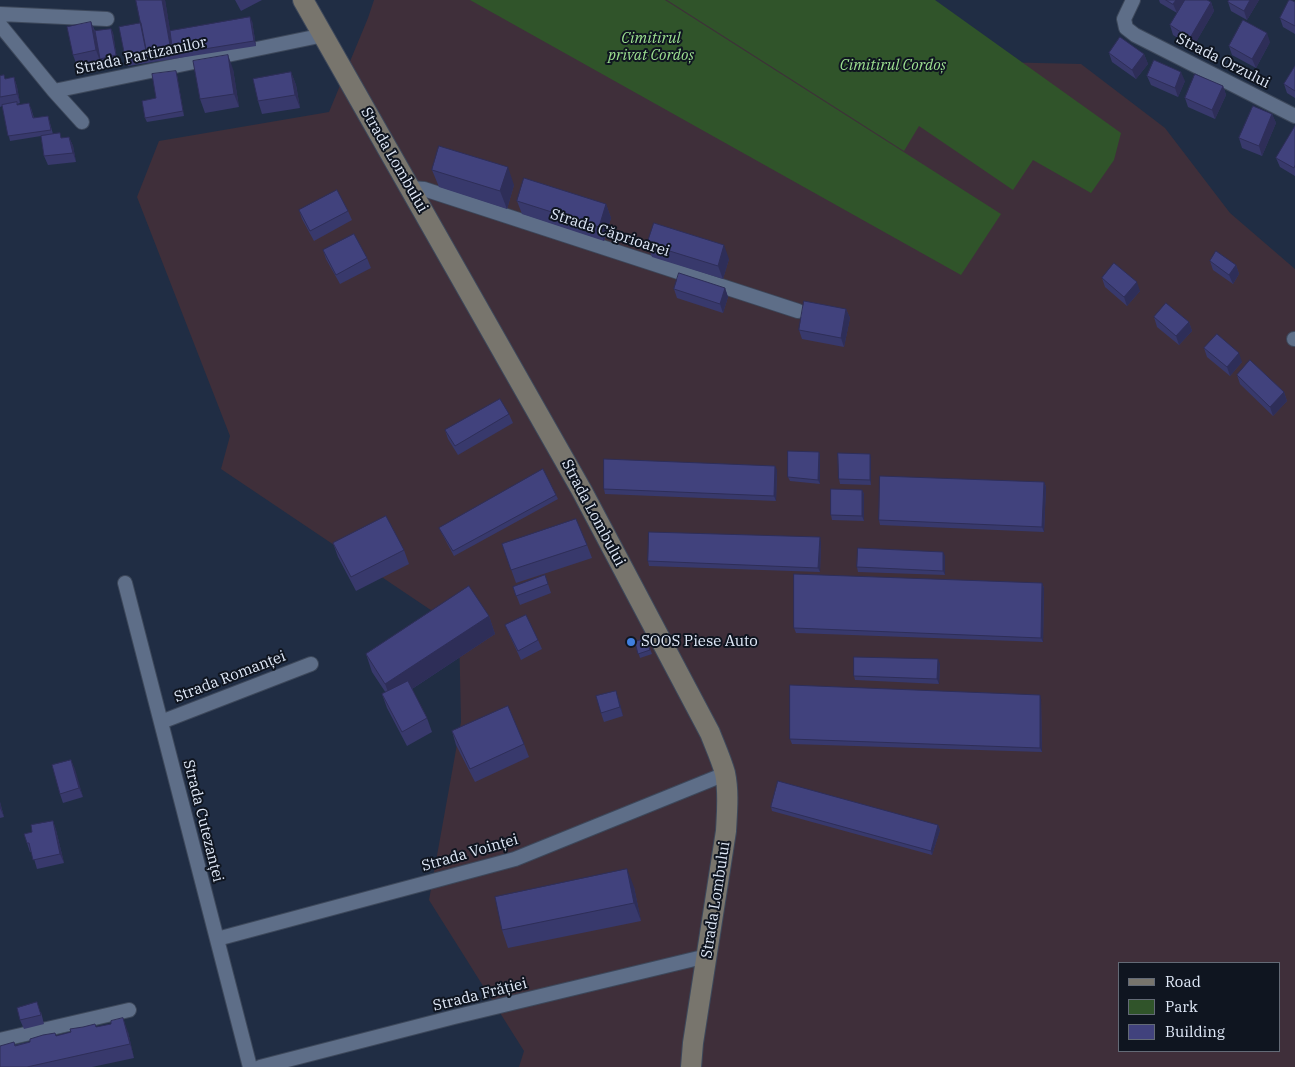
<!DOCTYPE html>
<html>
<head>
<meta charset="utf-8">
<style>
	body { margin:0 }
	#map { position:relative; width:1295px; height:1067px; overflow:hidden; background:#202d44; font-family:"IBM Plex Serif",serif }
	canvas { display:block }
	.legend { position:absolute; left:1118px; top:962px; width:162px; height:90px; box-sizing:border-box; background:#0f1520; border:1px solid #636a76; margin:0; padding:6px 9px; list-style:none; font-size:15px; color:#e0e9f8 }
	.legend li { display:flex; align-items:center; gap:10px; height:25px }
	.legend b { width:25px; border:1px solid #636a76 }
</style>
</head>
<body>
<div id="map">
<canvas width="1295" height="1067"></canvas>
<ul class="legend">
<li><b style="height:6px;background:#78756d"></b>Road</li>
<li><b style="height:14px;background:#30542a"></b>Park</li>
<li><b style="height:14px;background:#41427d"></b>Building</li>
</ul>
</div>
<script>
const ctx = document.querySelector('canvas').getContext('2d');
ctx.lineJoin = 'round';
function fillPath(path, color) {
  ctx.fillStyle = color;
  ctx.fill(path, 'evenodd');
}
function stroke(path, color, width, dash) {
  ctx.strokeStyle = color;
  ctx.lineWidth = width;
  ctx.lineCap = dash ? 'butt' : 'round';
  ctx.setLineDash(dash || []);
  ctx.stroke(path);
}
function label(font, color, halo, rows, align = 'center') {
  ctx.font = font + ' "IBM Plex Serif",serif';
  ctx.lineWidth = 4;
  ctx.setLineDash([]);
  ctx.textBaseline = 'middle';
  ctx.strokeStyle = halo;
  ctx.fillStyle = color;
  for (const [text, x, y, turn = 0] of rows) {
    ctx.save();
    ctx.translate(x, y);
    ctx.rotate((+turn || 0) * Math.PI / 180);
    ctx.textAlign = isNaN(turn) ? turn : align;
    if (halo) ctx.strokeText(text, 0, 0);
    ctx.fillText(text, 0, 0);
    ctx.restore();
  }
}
fillPath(new Path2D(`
	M 374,0 L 871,0 L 995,62 L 1081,64 L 1165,128 L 1230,213 L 1295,269 L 1295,1067 L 519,1067 L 524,1051 L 429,900 L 461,722 L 459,629 L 221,469 L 230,436 L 137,197 L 159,141 L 329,112 L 368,18 ZM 1119,963 L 1279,963 L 1279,1051 L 1119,1051 Z`), '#3f2f3a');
fillPath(new Path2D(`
	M 470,0 L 665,0 L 1001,214 L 961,275 Z
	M 667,0 L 935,0 L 1121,133 L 1114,160 L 1091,193 L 1033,160 L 1013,190 L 919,126 L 904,151 Z`), '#30542a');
const street = new Path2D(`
	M 1133,0 L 1124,19 L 1126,28 L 1135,35 L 1295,116
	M 0,14 L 107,19
	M 0,25 L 54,91 L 82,122
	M 54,91 L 324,35
	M 410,188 L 424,189 L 798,311
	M 1294,339 L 1295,339
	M 125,583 L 250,1067
	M 161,722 L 311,664
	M 217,939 L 515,859 L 725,774
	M 0,1040 L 129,1010
	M 260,1067 L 454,1017 L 707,956`);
const secondary = new Path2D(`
	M 303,0 L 582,491 L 710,733 C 715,746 721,759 725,773 C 729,792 727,812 726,831 L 693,1043 L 691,1067`);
stroke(street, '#3d485b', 16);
stroke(secondary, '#3d485b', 22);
stroke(street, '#5e6e88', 14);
stroke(secondary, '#78756d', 20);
fillPath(new Path2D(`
	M 136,0 L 165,0 L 170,31 L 252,21 L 256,46 L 128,66 L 125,57 L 141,23 Z
	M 235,0 L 262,0 L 241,11 Z
	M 1159,0 L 1185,0 L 1177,13 L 1160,3 Z
	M 1229,0 L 1259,0 L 1247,20 L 1231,11 L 1228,2 Z
	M 1211,2 L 1214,11 L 1193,47 L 1173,35 L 1170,25 Z
	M 1295,2 L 1295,34 L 1283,27 L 1280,18 Z
	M 91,22 L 95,31 L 111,29 L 113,33 L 117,60 L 78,68 L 73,55 Z
	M 1270,42 L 1256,68 L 1232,55 L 1229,46 Z
	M 1109,53 L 1144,54 L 1148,64 L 1136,79 L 1112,62 Z
	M 1295,66 L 1295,98 L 1287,93 L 1284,84 Z
	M 233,69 L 239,107 L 205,113 L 200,99 Z
	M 176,71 L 177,75 L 184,116 L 147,122 L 145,118 L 156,98 Z
	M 291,72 L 296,85 L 300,108 L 262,114 L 258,101 Z
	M 0,76 L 5,79 L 14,77 L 17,87 L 20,103 L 17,104 L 17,105 L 31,108 L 34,118 L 48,116 L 53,134 L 62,138 L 69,137 L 73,146 L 76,162 L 48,165 L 44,156 L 41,136 L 10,141 L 2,106 L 0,107 Z
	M 1147,76 L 1185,81 L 1178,97 L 1151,85 Z
	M 1223,86 L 1226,95 L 1215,119 L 1188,107 L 1185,98 Z
	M 1272,114 L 1276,123 L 1262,156 L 1242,148 L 1239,138 Z
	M 1295,126 L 1295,176 L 1280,167 L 1276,158 Z
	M 432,170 L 514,185 L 507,209 L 439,187 Z
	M 517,201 L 606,204 L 611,218 L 604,241 L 522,214 Z
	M 299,210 L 348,211 L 352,220 L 314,241 L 302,219 Z
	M 647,244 L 729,259 L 723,279 L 652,257 Z
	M 323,250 L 367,258 L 371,268 L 340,284 L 326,259 Z
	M 1210,261 L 1236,265 L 1239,274 L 1233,284 L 1213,270 Z
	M 1102,278 L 1140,291 L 1127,306 L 1105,287 Z
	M 725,288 L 728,297 L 723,313 L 677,298 L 674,289 Z
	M 846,309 L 850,318 L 844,347 L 802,339 L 799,330 Z
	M 1154,317 L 1189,322 L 1192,331 L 1179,345 L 1157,327 Z
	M 1204,348 L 1242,362 L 1230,376 L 1207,357 Z
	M 1237,375 L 1284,392 L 1287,401 L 1273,416 L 1240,384 Z
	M 509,414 L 513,423 L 458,455 L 448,439 L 445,430 Z
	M 819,452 L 820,456 L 820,484 L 790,481 L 788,477 Z
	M 871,458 L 871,485 L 840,484 L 839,479 Z
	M 777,470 L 776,501 L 605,494 L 604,489 Z
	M 1044,482 L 1046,487 L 1044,532 L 880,525 L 879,520 Z
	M 862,490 L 864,494 L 864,521 L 832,520 L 831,515 Z
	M 556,495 L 558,499 L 454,556 L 441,532 L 439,528 Z
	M 821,542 L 820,572 L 649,566 L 648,561 Z
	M 333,543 L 404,550 L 409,564 L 356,591 L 338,557 Z
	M 502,544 L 587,545 L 592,558 L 516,583 Z
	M 945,556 L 945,575 L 858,572 L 857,567 Z
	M 545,575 L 551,593 L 520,605 L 513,587 Z
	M 1042,583 L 1044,588 L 1043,642 L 796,633 L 794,628 Z
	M 489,616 L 495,634 L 412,689 L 427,718 L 432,732 L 407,746 L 387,708 L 382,694 L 386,693 L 372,672 L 366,654 Z
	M 505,625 L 538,640 L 542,649 L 521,660 L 509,634 Z
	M 646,638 L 652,654 L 640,658 L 635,642 Z
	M 940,664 L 939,684 L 855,680 L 854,676 Z
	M 1041,699 L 1042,752 L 792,744 L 790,739 Z
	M 619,700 L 623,716 L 604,722 L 601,713 Z
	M 452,731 L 524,744 L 529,757 L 475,782 L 456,745 Z
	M 71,760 L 83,797 L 63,803 L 60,794 Z
	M 0,802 L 4,817 L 0,818 Z
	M 771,807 L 938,825 L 940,830 L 932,855 L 772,811 Z
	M 53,821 L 56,830 L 64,863 L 37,869 L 32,852 L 30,852 L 27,843 L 32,832 Z
	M 634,887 L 641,921 L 508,948 L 502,930 Z
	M 41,1012 L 44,1024 L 24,1029 L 20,1020 Z
	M 96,1027 L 128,1032 L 134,1058 L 92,1067 L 0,1067 L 15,1045 Z`), '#38396c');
fillPath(new Path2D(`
	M 162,0 L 165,0 L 174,54 L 173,54 L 170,45 Z
	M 1176,0 L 1185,0 L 1177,13 L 1173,4 Z
	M 1250,0 L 1259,0 L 1247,20 L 1244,11 Z
	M 1211,2 L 1214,11 L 1193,47 L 1190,38 Z
	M 250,17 L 252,21 L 256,46 L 254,41 Z
	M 91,22 L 96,36 L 100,59 L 101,64 L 96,50 Z
	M 111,29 L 113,33 L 117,60 L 116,55 Z
	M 1267,33 L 1270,42 L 1256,68 L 1252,59 Z
	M 1144,54 L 1148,64 L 1136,79 L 1132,70 Z
	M 228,55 L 233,69 L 239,107 L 234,94 Z
	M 291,72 L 296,85 L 300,108 L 295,95 Z
	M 1181,72 L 1185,81 L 1178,97 L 1175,88 Z
	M 14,77 L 17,87 L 20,103 L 17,94 Z
	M 1223,86 L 1226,95 L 1215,119 L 1212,110 Z
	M 1272,114 L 1276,123 L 1262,156 L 1259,146 Z
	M 69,137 L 73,146 L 76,162 L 73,153 Z
	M 508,167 L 514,185 L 507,209 L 500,191 Z
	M 606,204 L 611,218 L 604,241 L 599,227 Z
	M 724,245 L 729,259 L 723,279 L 718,266 Z
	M 1236,265 L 1239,274 L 1233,284 L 1229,275 Z
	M 1137,282 L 1140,291 L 1127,306 L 1124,297 Z
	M 725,288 L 728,297 L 723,313 L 720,304 Z
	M 846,309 L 850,318 L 844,347 L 841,338 Z
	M 1189,322 L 1192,331 L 1179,345 L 1176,336 Z
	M 1239,353 L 1242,362 L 1230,376 L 1227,367 Z
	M 1284,392 L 1287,401 L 1273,416 L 1270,407 Z
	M 819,452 L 820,456 L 820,484 L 818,480 Z
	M 870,454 L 871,458 L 871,485 L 870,480 Z
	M 775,466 L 777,470 L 776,501 L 774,496 Z
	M 1044,482 L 1046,487 L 1044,532 L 1042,527 Z
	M 862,490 L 864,494 L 864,521 L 862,516 Z
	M 820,537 L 821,542 L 820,572 L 818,568 Z
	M 943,552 L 945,556 L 945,575 L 943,571 Z
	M 1042,583 L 1044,588 L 1043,642 L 1041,638 Z
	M 489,616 L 495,634 L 392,702 L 385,684 Z
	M 938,659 L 940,664 L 939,684 L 937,679 Z
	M 616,691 L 619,700 L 623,716 L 620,707 Z
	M 1040,695 L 1041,699 L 1042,752 L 1040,748 Z
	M 71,760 L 75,769 L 83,797 L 79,788 Z
	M 0,802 L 4,817 L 0,808 Z
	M 53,821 L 56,830 L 64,863 L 60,854 Z
	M 938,825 L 940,830 L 932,855 L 931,851 Z
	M 627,869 L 634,887 L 641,921 L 634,903 Z
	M 123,1018 L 128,1032 L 134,1058 L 130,1044 Z`), '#2e2e58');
const building = new Path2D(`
	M 136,0 L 162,0 L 170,45 L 146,49 Z
	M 1166,0 L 1176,0 L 1173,4 Z
	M 1185,0 L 1207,0 L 1211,2 L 1190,38 L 1170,25 Z
	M 1229,0 L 1250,0 L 1244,11 L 1228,2 Z
	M 1289,0 L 1291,0 L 1295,2 L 1295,26 L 1280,18 Z
	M 250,17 L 254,41 L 173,54 L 170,31 Z
	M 1243,20 L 1267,33 L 1252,59 L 1229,46 Z
	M 91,22 L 96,50 L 73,55 L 67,27 Z
	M 141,23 L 146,49 L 147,54 L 125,57 L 119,27 Z
	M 111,29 L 116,55 L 100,59 L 95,31 Z
	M 1120,37 L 1144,54 L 1132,70 L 1109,53 Z
	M 228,55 L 234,94 L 200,99 L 193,61 Z
	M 1154,60 L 1181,72 L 1175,88 L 1147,76 Z
	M 1295,66 L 1295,91 L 1284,84 Z
	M 176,71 L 183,111 L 145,118 L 142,101 L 156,98 L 152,74 Z
	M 291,72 L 295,95 L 258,101 L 253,79 Z
	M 1195,74 L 1223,86 L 1212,110 L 1185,98 Z
	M 4,75 L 5,79 L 14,77 L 17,94 L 0,97 L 0,76 Z
	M 17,102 L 17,105 L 29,103 L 33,118 L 48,116 L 51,130 L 8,136 L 2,105 Z
	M 1253,106 L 1272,114 L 1259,146 L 1239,138 Z
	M 1295,126 L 1295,165 L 1294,168 L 1276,158 Z
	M 60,133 L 61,138 L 69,137 L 73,153 L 44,156 L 41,136 Z
	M 439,146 L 508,167 L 500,191 L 432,170 Z
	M 524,178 L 606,204 L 599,227 L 517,201 Z
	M 337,190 L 348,211 L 310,231 L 299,210 Z
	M 654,223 L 724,245 L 718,266 L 647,244 Z
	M 354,234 L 367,258 L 336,275 L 323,250 Z
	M 1216,251 L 1236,265 L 1229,275 L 1210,261 Z
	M 1114,263 L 1137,282 L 1124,297 L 1102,278 Z
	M 679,273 L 725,288 L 720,304 L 674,289 Z
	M 804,301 L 846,309 L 841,338 L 799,330 Z
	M 1166,303 L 1189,322 L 1176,336 L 1154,317 Z
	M 1217,334 L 1239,353 L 1227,367 L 1204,348 Z
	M 1250,360 L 1284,392 L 1270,407 L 1237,375 Z
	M 500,399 L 509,414 L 455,446 L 445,430 Z
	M 788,451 L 819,452 L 818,480 L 788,477 Z
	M 838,453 L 870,454 L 870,480 L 839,479 Z
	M 604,459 L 775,466 L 774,496 L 604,489 Z
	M 543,469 L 556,495 L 453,551 L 439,528 Z
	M 880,476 L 1044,482 L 1042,527 L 879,520 Z
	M 831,489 L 862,490 L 862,516 L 831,515 Z
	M 386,516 L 404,550 L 351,577 L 333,543 Z
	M 576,519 L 587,545 L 511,570 L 502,544 Z
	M 649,532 L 820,537 L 818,568 L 648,561 Z
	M 858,548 L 943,552 L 943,571 L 857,567 Z
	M 794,574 L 1042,583 L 1041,638 L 794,628 Z
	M 545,575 L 548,584 L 516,596 L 513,587 Z
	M 469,586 L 489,616 L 385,684 L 366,654 Z
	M 526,615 L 538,640 L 518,651 L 505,625 Z
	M 646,638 L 650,650 L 638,654 L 635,642 Z
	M 854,657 L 938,659 L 937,679 L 854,676 Z
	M 408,681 L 427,718 L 402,732 L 382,694 Z
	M 790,685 L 1040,695 L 1040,748 L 790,739 Z
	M 616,691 L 620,707 L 601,713 L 596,696 Z
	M 508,706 L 524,744 L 470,769 L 452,731 Z
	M 71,760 L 79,788 L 60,794 L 52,765 Z
	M 778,781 L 938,825 L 931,851 L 771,807 Z
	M 53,821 L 60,854 L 33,860 L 29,843 L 27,843 L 24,834 L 32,832 L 31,825 Z
	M 627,869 L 634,903 L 502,930 L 495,897 Z
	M 37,1002 L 41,1015 L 20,1020 L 17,1008 Z
	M 123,1018 L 130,1044 L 27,1067 L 0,1067 L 0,1046 L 14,1042 L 15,1046 L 30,1042 L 30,1039 L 43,1035 L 55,1033 L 56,1036 L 71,1032 L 70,1029 L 83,1027 L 95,1024 L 96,1027 L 111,1024 L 111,1021 Z`);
fillPath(building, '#41427d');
stroke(building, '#2e2e58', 1);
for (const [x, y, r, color] of [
	[631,642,5,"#3f7fe0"]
]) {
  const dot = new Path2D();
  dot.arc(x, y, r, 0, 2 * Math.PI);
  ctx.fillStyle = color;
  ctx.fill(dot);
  stroke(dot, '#0f1520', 2);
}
label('italic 15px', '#9de191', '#0f1520', [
	["Cimitirul",651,39],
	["privat Cordoș",651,56],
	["Cimitirul Cordoș",893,66]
]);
label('15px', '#e0e9f8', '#0f1520', [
	["Strada Partizanilor",141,56,-12],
	["Strada Orzului",1223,61,27],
	["Strada Lombului",394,160,60],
	["Strada Căprioarei",610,233,18],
	["Strada Lombului",593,513,62],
	["Strada Romanței",230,677,-21],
	["Strada Cutezanței",203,821,76],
	["Strada Voinței",470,853,-16],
	["Strada Lombului",716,900,-81],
	["Strada Frăției",480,995,-14]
]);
label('15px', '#e0e9f8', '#0f1520', [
	["SOOS Piese Auto",641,642]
], 'left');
</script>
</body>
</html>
